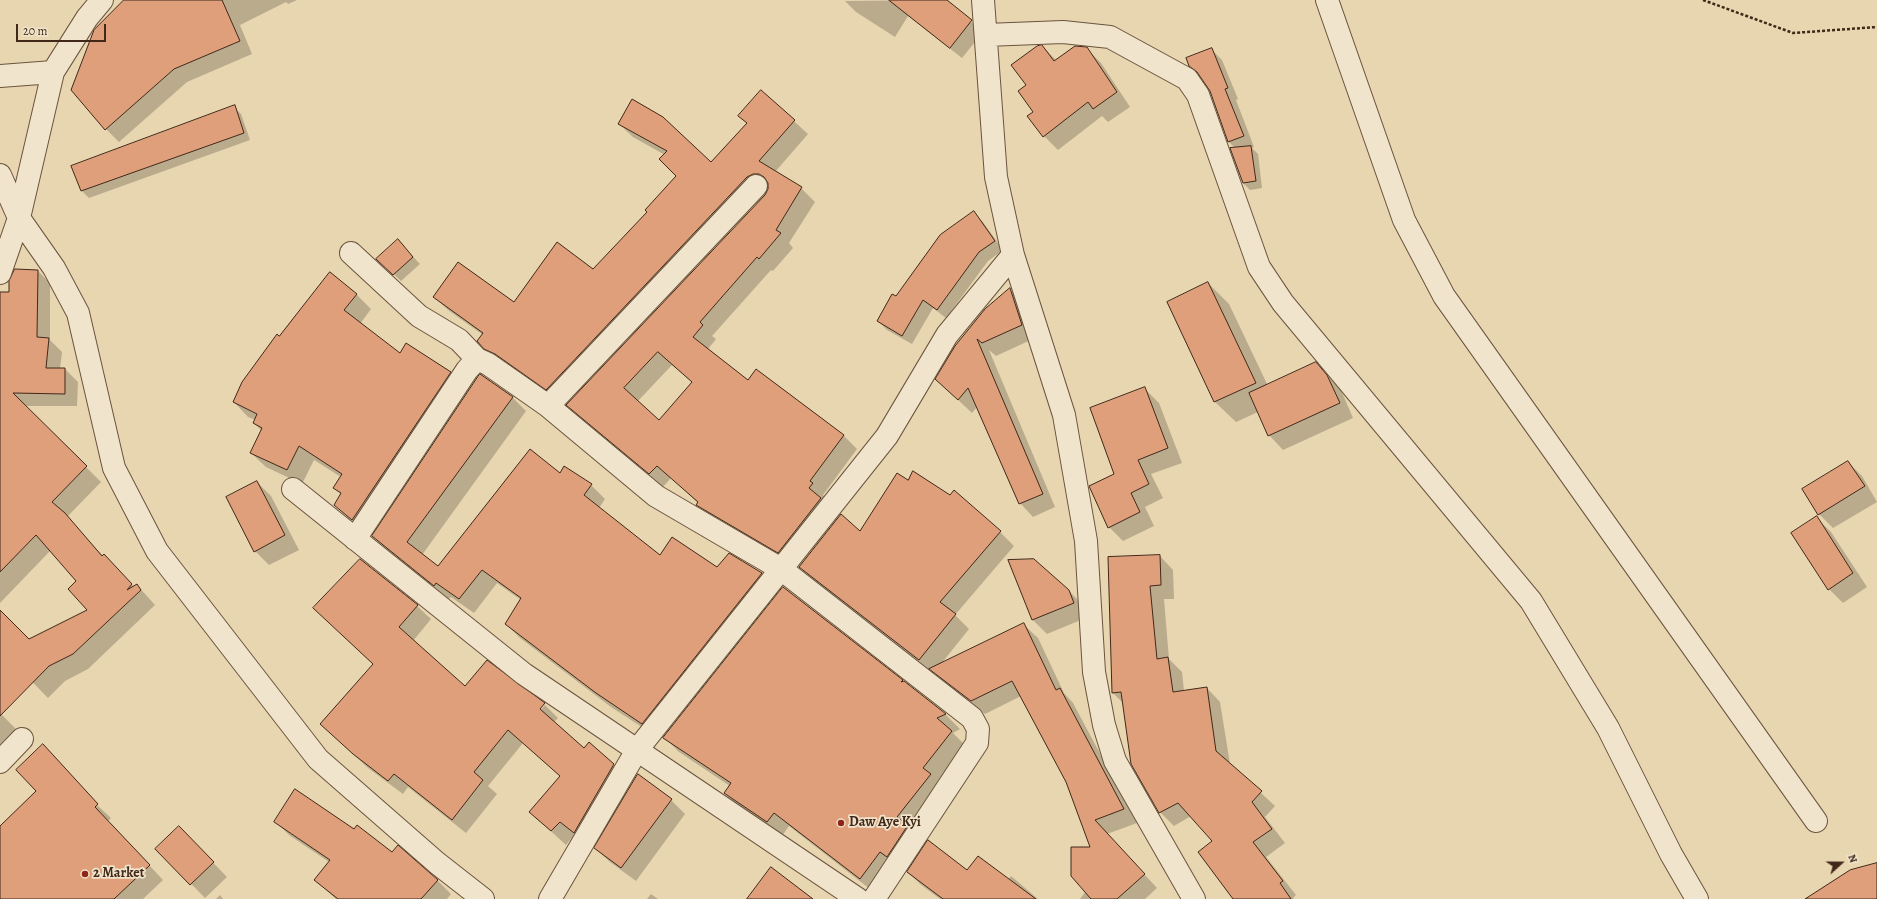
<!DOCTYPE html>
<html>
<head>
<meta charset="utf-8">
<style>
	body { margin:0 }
	#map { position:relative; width:1877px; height:899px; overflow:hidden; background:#e8d6b0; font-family:Alegreya,serif }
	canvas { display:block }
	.north { position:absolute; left:1821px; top:843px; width:40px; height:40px; -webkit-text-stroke:3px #f0e4cc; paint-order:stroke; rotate:69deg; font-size:11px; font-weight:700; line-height:16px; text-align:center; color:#412819 }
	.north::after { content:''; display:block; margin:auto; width:14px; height:18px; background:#412819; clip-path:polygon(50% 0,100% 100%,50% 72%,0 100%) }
	.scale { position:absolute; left:16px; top:24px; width:90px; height:18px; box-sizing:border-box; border:2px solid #412819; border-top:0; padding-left:5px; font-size:12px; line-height:14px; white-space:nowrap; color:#412819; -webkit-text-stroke:3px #f0e4cc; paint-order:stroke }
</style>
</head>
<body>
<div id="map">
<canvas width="1877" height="899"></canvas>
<div class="north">N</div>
<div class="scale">20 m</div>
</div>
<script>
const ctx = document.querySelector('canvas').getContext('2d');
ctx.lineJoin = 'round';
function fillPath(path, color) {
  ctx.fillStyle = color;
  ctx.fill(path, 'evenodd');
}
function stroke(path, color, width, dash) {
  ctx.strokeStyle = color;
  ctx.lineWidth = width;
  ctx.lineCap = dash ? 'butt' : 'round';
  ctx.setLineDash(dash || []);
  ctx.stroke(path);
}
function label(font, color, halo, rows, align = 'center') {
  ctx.font = font + ' Alegreya,serif';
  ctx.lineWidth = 3.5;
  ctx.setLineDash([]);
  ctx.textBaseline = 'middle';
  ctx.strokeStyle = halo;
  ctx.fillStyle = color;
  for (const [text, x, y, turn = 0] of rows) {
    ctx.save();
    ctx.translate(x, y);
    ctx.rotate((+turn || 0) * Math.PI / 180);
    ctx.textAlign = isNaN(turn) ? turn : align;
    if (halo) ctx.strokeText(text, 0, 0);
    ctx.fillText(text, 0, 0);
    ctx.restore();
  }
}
fillPath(new Path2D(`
	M 125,0 L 297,0 L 288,4 L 286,2 L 240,25 L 252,54 L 187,82 L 119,142 L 106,129 Z
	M 945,0 L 983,32 L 962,58 L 908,16 L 895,37 L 856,12 L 845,1 Z
	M 1042,46 L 1056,60 L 1086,48 L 1101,63 L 1130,107 L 1108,122 L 1102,116 L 1058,150 L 1044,136 L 1035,112 L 1028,85 Z
	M 1211,49 L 1222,60 L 1238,99 L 1236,100 L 1254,147 L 1252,148 L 1258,154 L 1262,188 L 1250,190 L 1243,183 L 1236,149 L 1229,142 L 1211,90 L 1202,77 L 1190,66 Z
	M 761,91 L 808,134 L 775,172 L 801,188 L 815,202 L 789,243 L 793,248 L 773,271 L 771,270 L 712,336 L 716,339 L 708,349 L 748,381 L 844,436 L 857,449 L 823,495 L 825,497 L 792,566 L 711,518 L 697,505 L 698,503 L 671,478 L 663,487 L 581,418 L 568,405 L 766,195 L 769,187 L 767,187 L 560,402 L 499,362 L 478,341 L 483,335 L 448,310 L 434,297 L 514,303 L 593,271 L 649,212 L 677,176 L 665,155 L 633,137 L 619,124 L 711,164 L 748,124 L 740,116 ZM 672,365 L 693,383 L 659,421 L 637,402 Z
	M 234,107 L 241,114 L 250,140 L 89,198 L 82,191 L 73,167 Z
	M 974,213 L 983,222 L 1003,250 L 988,261 L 946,318 L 933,308 L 912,344 L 887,330 L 878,321 Z
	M 405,248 L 420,264 L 401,281 L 378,259 Z
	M 38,271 L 50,283 L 50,340 L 62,352 L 60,369 L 65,369 L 78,382 L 77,406 L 0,406 L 0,309 L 10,293 Z
	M 330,274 L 357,295 L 371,309 L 360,324 L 400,354 L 450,372 L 465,387 L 367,534 L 335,505 L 342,495 L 334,488 L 341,477 L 314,460 L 302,484 L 266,467 L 251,453 L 262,431 L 254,423 L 256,420 L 248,417 L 234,402 L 279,337 Z
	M 1208,283 L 1229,304 L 1268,386 L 1316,364 L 1341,390 L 1353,418 L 1283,450 L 1269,435 L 1258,412 L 1236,422 L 1215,402 L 1168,302 Z
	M 1010,290 L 1024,303 L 1035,338 L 996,356 L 989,350 L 1055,507 L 1033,517 L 1020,503 L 977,407 L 972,413 L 936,379 Z
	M 1145,389 L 1159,403 L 1182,463 L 1151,474 L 1163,498 L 1145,507 L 1154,526 L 1123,541 L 1109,527 L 1116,474 Z
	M 512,397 L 526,411 L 422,555 L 438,567 L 560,475 L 591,485 L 605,499 L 599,508 L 660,556 L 718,569 L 762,573 L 776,587 L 657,737 L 611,707 L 520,638 L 506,624 L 521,600 L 497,583 L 474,613 L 451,597 L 449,599 L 387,550 L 373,536 Z
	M 40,421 L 101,482 L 67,517 L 103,556 L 134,587 L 137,585 L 155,605 L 88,669 L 65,681 L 48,698 L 0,649 L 0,612 L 29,641 L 89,610 L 78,581 L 51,550 L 0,603 L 0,461 Z
	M 1848,462 L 1862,476 L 1877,502 L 1833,528 L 1819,514 L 1804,490 Z
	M 257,482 L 271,496 L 299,550 L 269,565 L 255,551 Z
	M 1817,518 L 1831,532 L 1867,587 L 1843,603 L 1829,589 Z
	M 860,532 L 1000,532 L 1014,546 L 955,615 L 969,629 L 941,664 L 1024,625 L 1038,638 L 1064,693 L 1073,703 L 1137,823 L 1107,834 L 1157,888 L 1145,899 L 1080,899 L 1086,891 L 1092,848 L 1067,782 L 1021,696 L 985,714 L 944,682 L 934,672 L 933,674 L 814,581 L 800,567 Z
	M 1160,556 L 1173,570 L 1174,599 L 1164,599 L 1169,659 L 1182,672 L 1184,691 L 1207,688 L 1220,702 L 1230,764 L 1275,806 L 1265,817 L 1285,843 L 1266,857 L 1296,895 L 1293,898 L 1294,899 L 1235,899 L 1213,841 L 1191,816 L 1174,826 L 1160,812 L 1123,703 L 1113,693 L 1109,557 Z
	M 1010,561 L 1068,590 L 1083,605 L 1088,617 L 1047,634 L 1033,620 Z
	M 783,588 L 946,715 L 960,729 L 953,733 L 966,746 L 937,782 L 945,790 L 875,893 L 789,826 L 782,836 L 740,808 L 725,793 L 730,786 L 679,752 L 664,737 Z
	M 417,606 L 431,619 L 413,641 L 465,687 L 487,662 L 545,705 L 542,705 L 537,712 L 538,713 L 545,705 L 558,718 L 554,722 L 585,749 L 589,744 L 628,779 L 588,846 L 574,835 L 566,845 L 530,812 L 561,777 L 523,743 L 488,786 L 497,794 L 466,833 L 408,787 L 403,794 L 368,768 L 336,738 L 374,665 L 329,622 Z
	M 0,713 L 17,730 L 0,748 Z
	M 671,800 L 685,814 L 636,881 L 610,862 L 595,848 Z
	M 97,805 L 111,818 L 108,821 L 163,880 L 143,899 L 0,899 L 0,827 Z
	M 275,821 L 354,831 L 437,880 L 451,894 L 447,899 L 336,899 L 315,880 L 329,862 L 289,835 Z
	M 193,842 L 227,877 L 205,898 L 157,849 Z
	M 908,872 L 1008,880 L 1011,876 L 1038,899 L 940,899 L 920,884 Z
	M 651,894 L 658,899 L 647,899 Z
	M 220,895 L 223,899 L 216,899 Z`), '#0003');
const building = new Path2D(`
	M 124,0 L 222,0 L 240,41 L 174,69 L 105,130 L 71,90 L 94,30 Z
	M 889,0 L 947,0 L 972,20 L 950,48 Z
	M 1042,45 L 1054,61 L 1075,46 L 1087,47 L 1117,92 L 1093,109 L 1088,102 L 1043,137 L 1027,116 L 1033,112 L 1018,91 L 1026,85 L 1011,65 L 1037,46 Z
	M 1212,48 L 1228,88 L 1225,89 L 1244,136 L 1228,142 L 1210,91 L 1197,72 L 1189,66 L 1186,58 Z
	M 761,90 L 795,120 L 759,161 L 802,187 L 776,230 L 781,233 L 759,259 L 757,257 L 700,322 L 703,325 L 693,337 L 748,380 L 756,369 L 844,435 L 810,481 L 813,483 L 809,488 L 821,498 L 778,553 L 696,505 L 698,502 L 657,466 L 649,474 L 566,405 L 765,195 L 768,189 L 768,183 L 764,177 L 759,174 L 753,174 L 747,177 L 546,390 L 495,354 L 484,349 L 477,341 L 483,333 L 433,297 L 458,262 L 514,302 L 557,242 L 593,269 L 647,212 L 645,210 L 676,176 L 659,159 L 667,151 L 618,124 L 632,99 L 663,117 L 711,162 L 747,123 L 738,116 ZM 658,352 L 692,382 L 659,420 L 624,388 Z
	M 235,105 L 244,133 L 81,191 L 71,166 Z
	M 1251,146 L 1256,181 L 1243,183 L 1230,148 Z
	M 974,211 L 995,241 L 979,252 L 937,310 L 923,300 L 902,336 L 877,321 L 892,294 L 896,296 L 940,235 Z
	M 398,239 L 413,257 L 393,275 L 376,259 Z
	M 15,269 L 38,270 L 37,337 L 49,338 L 46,368 L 65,368 L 65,394 L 13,393 L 87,466 L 52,502 L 65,513 L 102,556 L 104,554 L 132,584 L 127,590 L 137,584 L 141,590 L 73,654 L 49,666 L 0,716 L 0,610 L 29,639 L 87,610 L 68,589 L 76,581 L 36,535 L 0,572 L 0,292 L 9,292 L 9,281 Z
	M 330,272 L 357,294 L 344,310 L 400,353 L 406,343 L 451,372 L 352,520 L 334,505 L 341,493 L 333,488 L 342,474 L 299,446 L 287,470 L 250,453 L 262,428 L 253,423 L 257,414 L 233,402 L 242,382 L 277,334 L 279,336 Z
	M 1208,282 L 1256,383 L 1214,402 L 1167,302 Z
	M 1010,288 L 1022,325 L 982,343 L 977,339 L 1043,494 L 1019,504 L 968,388 L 958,400 L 935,379 L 955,346 L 985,309 Z
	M 1316,362 L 1327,375 L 1340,403 L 1268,436 L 1249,393 Z
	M 480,374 L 513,397 L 407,542 L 438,566 L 530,449 L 560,473 L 564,466 L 592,484 L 584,495 L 660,555 L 672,537 L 717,567 L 729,553 L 762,573 L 642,724 L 596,693 L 505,624 L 521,598 L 482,570 L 459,599 L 436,583 L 434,586 L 372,536 Z
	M 1145,387 L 1168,448 L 1138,460 L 1149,484 L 1131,493 L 1140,512 L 1108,528 L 1089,486 L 1114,474 L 1090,408 Z
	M 1848,461 L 1865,486 L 1818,515 L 1802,489 Z
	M 913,471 L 950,495 L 954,490 L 1001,531 L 940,602 L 956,614 L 919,660 L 799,567 L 841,514 L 860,531 L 897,473 L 908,480 Z
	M 257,481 L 285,535 L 254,552 L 226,497 Z
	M 1817,516 L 1853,573 L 1828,590 L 1791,533 Z
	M 1160,555 L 1161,585 L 1150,586 L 1157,659 L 1168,657 L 1173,692 L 1207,687 L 1216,751 L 1262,791 L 1252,802 L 1272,829 L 1253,842 L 1283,881 L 1280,883 L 1291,899 L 1233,899 L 1198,852 L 1212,841 L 1178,803 L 1159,813 L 1131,764 L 1121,692 L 1112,693 L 1108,557 Z
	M 360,559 L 418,605 L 399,627 L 465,686 L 487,660 L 545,703 L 540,709 L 584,748 L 589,742 L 614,764 L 574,833 L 560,822 L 551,831 L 529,812 L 560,776 L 508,730 L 474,772 L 483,780 L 452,820 L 394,774 L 388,781 L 353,754 L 320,724 L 373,664 L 313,608 Z
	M 1034,559 L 1069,590 L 1074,603 L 1032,620 L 1008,560 Z
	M 783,587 L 903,680 L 901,682 L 904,681 L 946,714 L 937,718 L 952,731 L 923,768 L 931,774 L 897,817 L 908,825 L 887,857 L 880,852 L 860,879 L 774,813 L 767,822 L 724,793 L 731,783 L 663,738 Z
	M 1024,623 L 1056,690 L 1060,688 L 1124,809 L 1095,820 L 1145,874 L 1117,899 L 1091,899 L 1071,876 L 1071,847 L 1090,847 L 1066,782 L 1012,681 L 971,701 L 929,669 Z
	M 43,744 L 98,804 L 95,807 L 150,865 L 114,899 L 0,899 L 0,826 L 36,791 L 16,770 Z
	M 638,774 L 672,799 L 621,868 L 594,848 Z
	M 295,789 L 354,829 L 357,825 L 392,852 L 398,845 L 438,880 L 421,899 L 338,899 L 314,880 L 330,860 L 274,822 Z
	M 179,826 L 214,862 L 190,885 L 155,849 Z
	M 928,840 L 967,870 L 978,856 L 1036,899 L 943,899 L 907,872 Z
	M 1877,863 L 1877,899 L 1805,899 L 1850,870 Z
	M 771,867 L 813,899 L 747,899 Z`);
fillPath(building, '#de9f7a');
stroke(building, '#412819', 1);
const minor = new Path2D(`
	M 983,0 L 996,177 L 1013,255 L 1064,415 L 1086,541 L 1094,672 L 1104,725 L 1115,761 L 1194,899
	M 1327,0 L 1404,220 L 1444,296 L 1816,821
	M 986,35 L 1063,32 L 1110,37 L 1187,79 L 1198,95 L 1259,267 L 1283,303 L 1531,601 L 1608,728 L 1671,854 L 1697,899
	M 0,76 L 53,72
	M 0,175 L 19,218 L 54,268 L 78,313 L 114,468 L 157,551 L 318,759 L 437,863 L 483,899
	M 351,253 L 419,316 L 459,340 L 477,359
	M 0,273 L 19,218 L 53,72 L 87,18 L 102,0
	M 548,406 L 756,186
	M 293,489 L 524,674 L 858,899
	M 355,539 L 467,370 L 477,359 L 488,364 L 548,406 L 656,496 L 781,569 L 972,718 L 978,729 L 977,743 L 874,899
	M 0,762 L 22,739
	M 550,899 L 637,750 L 887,436 L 947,335 L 1013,255`);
stroke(minor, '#6b543f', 24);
stroke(new Path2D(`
	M 1703,0 L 1793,33 L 1877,27`), '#412819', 2.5, [3, 2]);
stroke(minor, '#f0e4cc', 22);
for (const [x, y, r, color] of [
	[841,823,4,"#8f2418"],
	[85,874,4,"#8f2418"]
]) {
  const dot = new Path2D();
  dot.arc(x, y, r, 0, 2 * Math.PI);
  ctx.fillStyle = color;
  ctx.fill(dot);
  stroke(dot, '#f0e4cc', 1.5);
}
label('bold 14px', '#412819', '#f0e4cc', [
	["Daw Aye Kyi",849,823],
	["2 Market",93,874]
], 'left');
</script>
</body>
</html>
